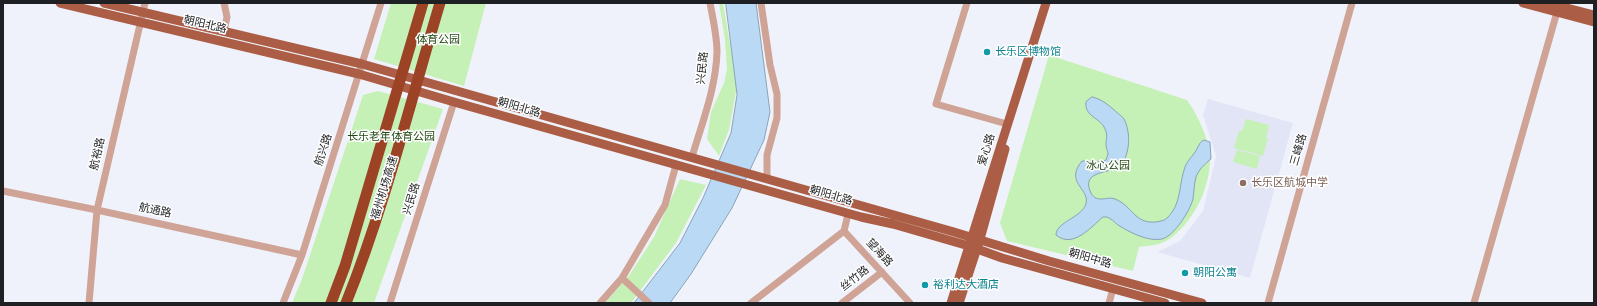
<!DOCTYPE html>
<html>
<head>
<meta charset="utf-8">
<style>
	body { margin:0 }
	#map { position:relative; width:1597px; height:306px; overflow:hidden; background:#f0f2fb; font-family:"Sofia Sans Condensed",sans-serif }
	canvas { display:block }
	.frame { position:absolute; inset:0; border:4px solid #1f2023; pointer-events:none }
</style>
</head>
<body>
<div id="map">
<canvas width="1597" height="306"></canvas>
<div class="frame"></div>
</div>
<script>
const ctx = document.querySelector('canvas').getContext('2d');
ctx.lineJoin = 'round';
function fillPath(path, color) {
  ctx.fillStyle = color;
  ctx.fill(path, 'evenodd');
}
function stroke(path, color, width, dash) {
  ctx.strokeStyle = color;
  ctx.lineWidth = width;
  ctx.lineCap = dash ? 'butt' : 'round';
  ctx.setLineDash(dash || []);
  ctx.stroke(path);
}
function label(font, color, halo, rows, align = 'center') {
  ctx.font = font + ' "Sofia Sans Condensed","Noto Sans SC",sans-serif';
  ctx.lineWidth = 3;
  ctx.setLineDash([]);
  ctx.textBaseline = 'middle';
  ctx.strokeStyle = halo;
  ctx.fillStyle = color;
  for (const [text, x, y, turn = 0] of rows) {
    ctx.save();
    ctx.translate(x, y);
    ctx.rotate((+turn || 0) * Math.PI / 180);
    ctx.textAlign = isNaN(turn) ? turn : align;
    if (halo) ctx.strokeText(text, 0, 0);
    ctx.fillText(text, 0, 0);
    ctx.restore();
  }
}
fillPath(new Path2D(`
	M 1208,99 L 1293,123 L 1250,278 L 1157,252 L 1180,241 L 1203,211 L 1216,156 L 1203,115 Z`), '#e2e5f6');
fillPath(new Path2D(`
	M 391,3 L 486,3 L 464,86 L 374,59 Z
	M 719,3 L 723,3 L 737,86 L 729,130 L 719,156 L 707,139 L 711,112 L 724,83 L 727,69 L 725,40 Z
	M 1049,55 L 1187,100 C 1196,112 1206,134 1209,148 C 1215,180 1194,225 1166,241 C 1159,245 1147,246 1139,247 L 1133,271 L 1007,241 L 1000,223 Z
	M 378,91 L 443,109 L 374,303 L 292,303 L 302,279 L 363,95 Z
	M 1246,119 L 1269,125 L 1266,138 L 1268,139 L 1263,156 L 1234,148 L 1239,131 L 1242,131 Z
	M 1237,150 L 1260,156 L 1257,169 L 1233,162 Z
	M 680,179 L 706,185 L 676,243 L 631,303 L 605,303 L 630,274 L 654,237 Z`), '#c5f1b6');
const water = new Path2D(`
	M 726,3 L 756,3 L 770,112 L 764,140 L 732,208 L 691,274 L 670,303 L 634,303 L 680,243 L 703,198 L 731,133 L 737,95 Z
	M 1092,97 C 1101,99 1106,103 1113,109 C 1116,112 1121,115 1124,119 C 1131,132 1130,154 1121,165 C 1114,174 1079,169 1091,193 C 1093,197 1096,199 1101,199 C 1106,199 1110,197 1115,199 C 1133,206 1134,224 1156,222 C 1160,221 1164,221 1167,218 C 1181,205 1179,186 1184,170 C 1186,162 1191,158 1195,152 C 1199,147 1198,143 1204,140 L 1210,142 L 1211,159 C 1205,164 1199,169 1196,177 C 1194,184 1194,192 1193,199 C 1190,211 1174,236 1162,239 C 1148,242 1129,232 1118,225 C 1113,221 1109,216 1103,217 C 1091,227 1073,249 1056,235 C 1056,222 1081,218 1086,204 C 1090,188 1064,183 1082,161 C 1090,161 1099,163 1106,160 L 1108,154 C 1108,151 1106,148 1106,145 C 1106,138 1108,135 1105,129 C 1100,117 1084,117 1086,102 Z`);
fillPath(water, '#b9d9f4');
stroke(water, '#8ba2b5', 1);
stroke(new Path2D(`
	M 224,3 L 227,17 L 224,31
	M 761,3 L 770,65 L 777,94 L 777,118 L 767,155 L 767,178
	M 967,3 L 936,104 L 1007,124
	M 692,157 C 702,123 716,88 717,52 C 717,36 713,19 710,3
	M 3,191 L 97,210 L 302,255
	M 848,214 L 844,231 L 910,303
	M 622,278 L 649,303
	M 89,303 L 97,210 L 145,3
	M 283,303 L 302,255 L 381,3
	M 390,303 L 454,102
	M 600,303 L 622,278 L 665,205 L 676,165
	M 751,303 L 844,231
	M 842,303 L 882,272
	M 1109,303 L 1113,289
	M 1268,303 L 1352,3
	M 1474,303 L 1557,12`), '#cfa395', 7);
stroke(new Path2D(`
	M 60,3 L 359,74 L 454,102 L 861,217 L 893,224 L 969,246 L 1002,258 L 1165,303
	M 104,3 L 362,64 L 954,232 L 1049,261 L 1202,303
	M 1523,3 L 1594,22
	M 1547,3 L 1594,15
	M 951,303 L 1046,3
	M 959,303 L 980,239 L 1005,149`), '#ab5e45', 9);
stroke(new Path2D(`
	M 331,303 L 345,266 L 423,3
	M 346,303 C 385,206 410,103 440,3`), '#9c4326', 11);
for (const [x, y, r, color] of [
	[987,52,4,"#0f9aa8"],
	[1243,183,4,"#8d6e63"],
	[1185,273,4,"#0f9aa8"],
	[925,285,4,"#0f9aa8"]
]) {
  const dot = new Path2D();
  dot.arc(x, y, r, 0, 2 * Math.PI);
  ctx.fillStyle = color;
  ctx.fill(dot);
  stroke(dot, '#fff', 1.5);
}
label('11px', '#1f2023', '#fff', [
	["朝阳北路",205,25,13],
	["兴民路",703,68,-84],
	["朝阳北路",519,108,16],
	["航兴路",324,150,-72],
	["爱心路",987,150,-73],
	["三峰路",1299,150,-74],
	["航裕路",98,154,-77],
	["福州机场高速",385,188,-73],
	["朝阳北路",831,196,16],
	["兴民路",412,199,-73],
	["航通路",155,211,12],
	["望海路",879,253,47],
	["朝阳中路",1090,259,16],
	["丝竹路",855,279,-38]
]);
label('11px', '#234912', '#fff', [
	["体育公园",438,40],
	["长乐老年体育公园",391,137],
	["冰心公园",1108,166]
]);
label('11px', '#0d838f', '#fff', [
	["长乐区博物馆",995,52],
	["朝阳公寓",1193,273],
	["裕利达大酒店",933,285]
], 'left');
label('11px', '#785e54', '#fff', [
	["长乐区航城中学",1251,183]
], 'left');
</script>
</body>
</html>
